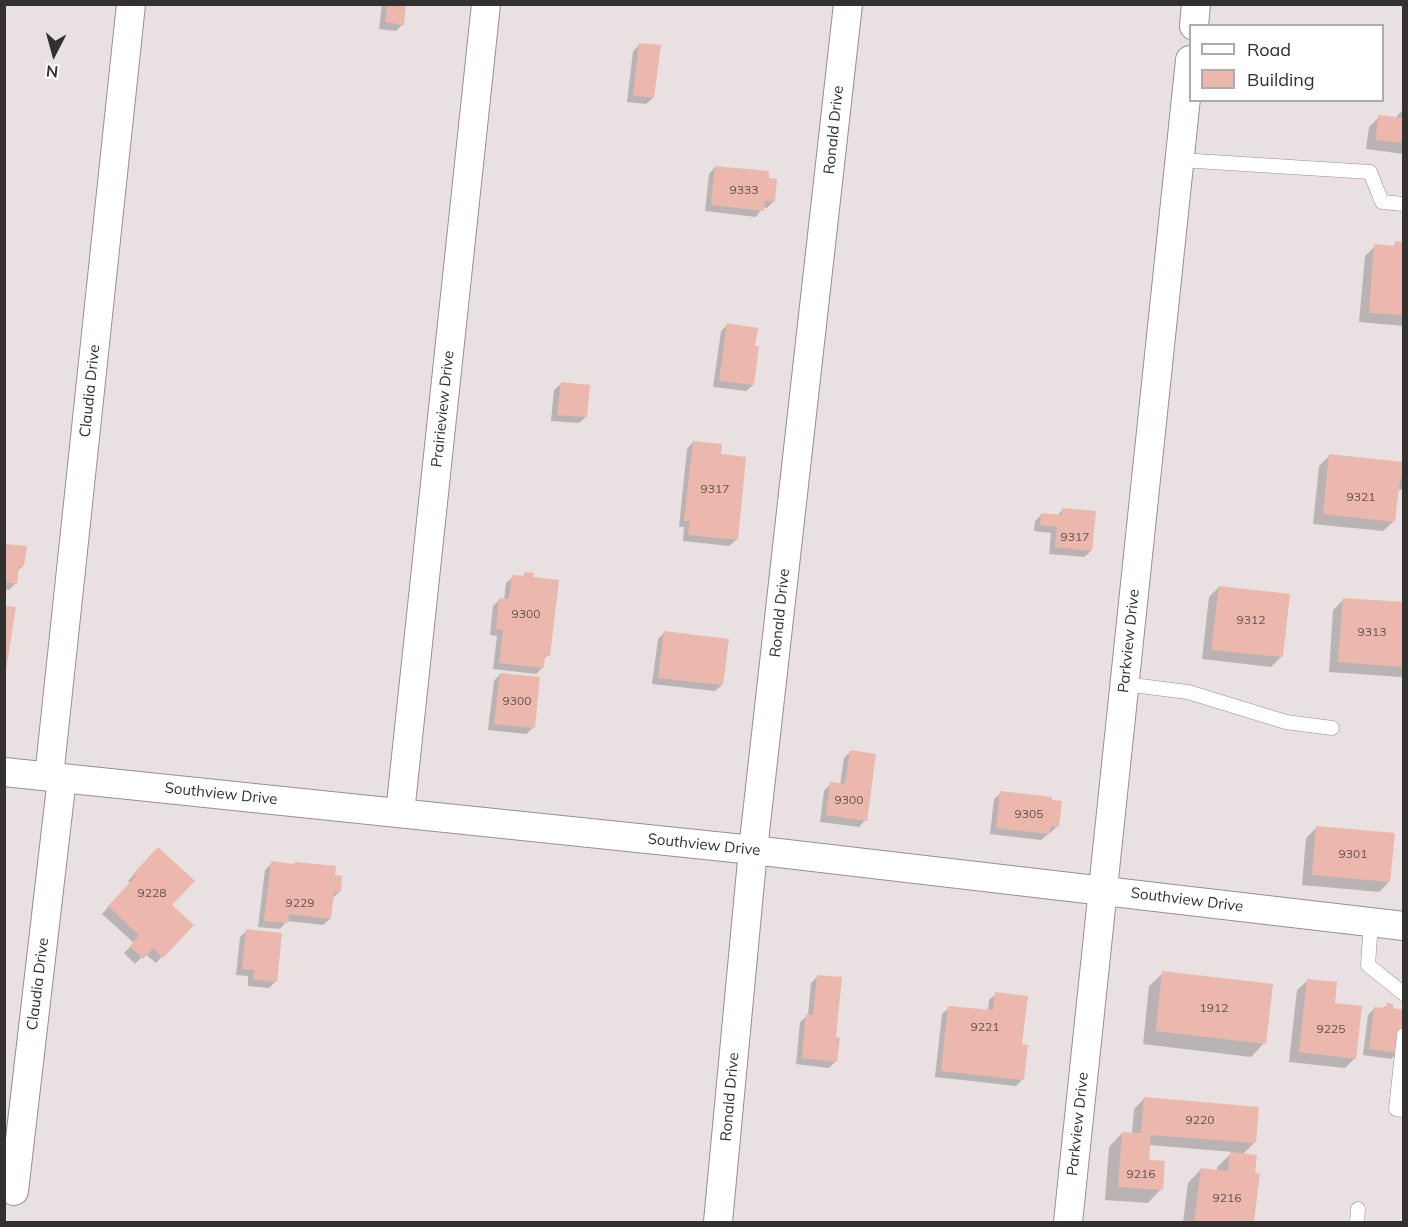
<!DOCTYPE html>
<html>
<head>
<meta charset="utf-8">
<style>
	body { margin:0 }
	#map { position:relative; width:1408px; height:1227px; overflow:hidden; background:#e9e0e1; font-family:Mulish,sans-serif }
	canvas { display:block }
	.frame { position:absolute; inset:0; border:6px solid #333030; pointer-events:none }
	.legend { position:absolute; left:1189px; top:24px; width:195px; height:78px; box-sizing:border-box; background:#fff; border:2px solid #adacac; margin:0; padding:8px 10px; list-style:none; font-size:18px; color:#333030 }
	.legend li { display:flex; align-items:center; gap:12px; height:30px }
	.legend b { width:30px; border:2px solid #adacac }
	.north { position:absolute; left:24px; top:24px; width:60px; height:60px; -webkit-text-stroke:4px #fff; paint-order:stroke; rotate:186deg; font-size:16px; font-weight:700; line-height:24px; text-align:center; color:#333030 }
	.north::after { content:''; display:block; margin:auto; width:21px; height:27px; background:#333030; clip-path:polygon(50% 0,100% 100%,50% 72%,0 100%) }
</style>
</head>
<body>
<div id="map">
<canvas width="1408" height="1227"></canvas>
<div class="frame"></div>
<ul class="legend">
<li><b style="height:8px;background:#fff"></b>Road</li>
<li><b style="height:16px;background:#ecb8ae"></b>Building</li>
</ul>
<div class="north">N</div>
</div>
<script>
const ctx = document.querySelector('canvas').getContext('2d');
ctx.lineJoin = 'round';
function fillPath(path, color) {
  ctx.fillStyle = color;
  ctx.fill(path, 'evenodd');
}
function stroke(path, color, width, dash) {
  ctx.strokeStyle = color;
  ctx.lineWidth = width;
  ctx.lineCap = dash ? 'butt' : 'round';
  ctx.setLineDash(dash || []);
  ctx.stroke(path);
}
function label(font, color, halo, rows, align = 'center') {
  ctx.font = font + ' Mulish,sans-serif';
  ctx.lineWidth = 5;
  ctx.setLineDash([]);
  ctx.textBaseline = 'middle';
  ctx.strokeStyle = halo;
  ctx.fillStyle = color;
  for (const [text, x, y, turn = 0] of rows) {
    ctx.save();
    ctx.translate(x, y);
    ctx.rotate((+turn || 0) * Math.PI / 180);
    ctx.textAlign = isNaN(turn) ? turn : align;
    if (halo) ctx.strokeText(text, 0, 0);
    ctx.fillText(text, 0, 0);
    ctx.restore();
  }
}
fillPath(new Path2D(`
	M 382,4 L 405,4 L 403,24 L 396,31 L 379,29 Z
	M 640,44 L 653,98 L 646,104 L 627,102 L 633,51 Z
	M 1404,109 L 1404,154 L 1366,149 L 1369,127 L 1379,117 L 1395,118 Z
	M 715,167 L 774,201 L 767,208 L 763,207 L 756,217 L 705,211 L 709,174 Z
	M 1396,243 L 1404,243 L 1404,326 L 1359,322 L 1365,256 L 1375,246 L 1392,247 Z
	M 727,325 L 753,347 L 753,385 L 746,391 L 713,387 L 721,331 Z
	M 561,384 L 586,417 L 579,423 L 551,421 L 554,390 Z
	M 693,442 L 719,455 L 736,540 L 729,546 L 683,541 L 684,527 L 679,527 L 687,449 Z
	M 1329,456 L 1404,463 L 1404,490 L 1397,489 L 1394,521 L 1383,531 L 1313,524 L 1319,466 Z
	M 1062,510 L 1091,551 L 1084,557 L 1049,554 L 1051,533 L 1034,531 L 1035,521 L 1042,514 L 1057,516 Z
	M 4,545 L 25,548 L 23,566 L 17,571 L 16,583 L 9,590 L 4,589 Z
	M 525,574 L 532,579 L 548,655 L 543,660 L 542,668 L 536,674 L 493,669 L 497,636 L 490,635 L 493,606 L 500,599 L 504,600 L 506,583 L 513,577 L 521,578 Z
	M 1219,587 L 1281,657 L 1271,667 L 1202,659 L 1209,597 Z
	M 1344,599 L 1404,604 L 1404,674 L 1401,677 L 1329,672 L 1333,610 Z
	M 665,632 L 722,685 L 715,691 L 652,684 L 658,639 Z
	M 500,674 L 533,728 L 526,734 L 488,730 L 494,681 Z
	M 850,752 L 865,820 L 859,827 L 820,822 L 824,791 L 831,784 L 840,785 L 844,758 Z
	M 1001,793 L 1057,827 L 1041,840 L 990,834 L 994,799 Z
	M 1317,827 L 1389,882 L 1379,892 L 1302,885 L 1306,838 Z
	M 158,849 L 170,905 L 191,925 L 156,963 L 145,954 L 135,964 L 124,953 L 134,943 L 102,914 L 130,883 L 128,881 Z
	M 272,863 L 293,866 L 333,876 L 339,892 L 332,899 L 330,919 L 323,925 L 287,921 L 280,929 L 258,927 L 265,870 Z
	M 246,931 L 275,982 L 269,988 L 248,986 L 248,976 L 236,975 L 240,937 Z
	M 1163,973 L 1264,1043 L 1251,1057 L 1143,1044 L 1149,986 Z
	M 818,976 L 834,1039 L 836,1061 L 829,1068 L 796,1064 L 800,1022 L 808,1015 L 811,983 Z
	M 1308,980 L 1333,1004 L 1355,1058 L 1345,1068 L 1289,1062 L 1297,990 Z
	M 996,994 L 1020,1046 L 1022,1080 L 1016,1086 L 935,1077 L 942,1014 L 949,1008 L 988,1011 L 989,1000 Z
	M 1387,1005 L 1398,1052 L 1391,1059 L 1363,1055 L 1368,1015 L 1374,1009 L 1382,1009 Z
	M 1144,1099 L 1254,1143 L 1242,1155 L 1253,1174 L 1258,1174 L 1252,1222 L 1183,1222 L 1188,1183 L 1201,1169 L 1217,1171 L 1217,1167 L 1233,1152 L 1149,1145 L 1148,1161 L 1161,1189 L 1148,1203 L 1105,1200 L 1109,1147 L 1122,1133 L 1132,1134 L 1134,1109 Z`), '#0003');
fillPath(new Path2D(`
	M 387,4 L 406,4 L 404,25 L 385,22 Z
	M 639,43 L 661,45 L 654,98 L 633,95 Z
	M 1378,115 L 1404,118 L 1404,143 L 1376,140 Z
	M 715,166 L 769,171 L 769,178 L 777,179 L 775,202 L 765,201 L 764,211 L 711,205 Z
	M 1395,241 L 1404,242 L 1404,315 L 1369,313 L 1374,244 L 1395,246 Z
	M 727,323 L 758,328 L 755,346 L 759,346 L 754,385 L 719,381 Z
	M 561,382 L 590,385 L 587,417 L 557,415 Z
	M 693,441 L 722,444 L 721,454 L 746,457 L 738,540 L 688,535 L 690,521 L 684,521 Z
	M 1329,454 L 1404,462 L 1404,479 L 1400,479 L 1395,522 L 1323,514 Z
	M 1062,508 L 1096,511 L 1092,551 L 1055,547 L 1057,527 L 1040,525 L 1041,513 L 1062,515 Z
	M 5,544 L 27,546 L 24,566 L 19,566 L 17,584 L 5,582 Z
	M 524,572 L 534,573 L 533,577 L 559,580 L 550,656 L 545,655 L 544,668 L 499,663 L 503,630 L 496,629 L 499,598 L 509,599 L 512,575 L 524,576 Z
	M 1219,586 L 1290,594 L 1283,657 L 1211,650 Z
	M 1343,598 L 1404,602 L 1404,667 L 1338,662 Z
	M 4,606 L 16,607 L 6,670 L 4,670 Z
	M 664,631 L 729,639 L 723,685 L 658,678 Z
	M 500,673 L 540,677 L 535,728 L 494,724 Z
	M 850,750 L 876,754 L 867,821 L 826,815 L 830,782 L 845,784 Z
	M 1000,791 L 1052,797 L 1052,800 L 1062,801 L 1059,827 L 1051,826 L 1049,834 L 996,828 Z
	M 1316,826 L 1395,833 L 1390,882 L 1312,875 Z
	M 158,847 L 195,881 L 172,905 L 194,925 L 163,958 L 153,948 L 143,959 L 130,946 L 139,935 L 108,906 L 136,876 L 133,874 Z
	M 271,861 L 294,864 L 295,862 L 336,866 L 335,875 L 342,876 L 341,892 L 334,892 L 331,919 L 289,914 L 288,923 L 264,921 Z
	M 246,929 L 282,933 L 277,982 L 253,979 L 254,970 L 242,969 Z
	M 1162,971 L 1273,984 L 1266,1044 L 1156,1031 Z
	M 817,975 L 842,977 L 836,1037 L 840,1038 L 837,1062 L 802,1058 L 806,1014 L 813,1015 Z
	M 1307,979 L 1337,982 L 1335,1003 L 1362,1006 L 1356,1059 L 1299,1052 Z
	M 995,992 L 1028,996 L 1022,1044 L 1028,1045 L 1024,1080 L 941,1071 L 948,1006 L 993,1010 Z
	M 1386,1003 L 1393,1004 L 1393,1008 L 1404,1010 L 1399,1053 L 1369,1049 L 1374,1007 L 1386,1008 Z
	M 1144,1097 L 1259,1107 L 1256,1143 L 1151,1135 L 1149,1160 L 1165,1161 L 1163,1190 L 1118,1187 L 1122,1132 L 1141,1133 Z
	M 1230,1152 L 1257,1155 L 1255,1173 L 1260,1173 L 1254,1222 L 1194,1222 L 1201,1168 L 1228,1171 Z`), '#ecb8ae');
const service = new Path2D(`
	M 1180,160 L 1370,172 L 1382,202 L 1404,204
	M 1124,684 L 1188,692 L 1286,722 L 1332,728
	M 1371,922 L 1368,965 L 1404,994
	M 1404,1035 L 1396,1109 L 1404,1110
	M 1357,1222 L 1358,1209`);
const minor = new Path2D(`
	M 1194,26 L 1196,4
	M 4,772 L 753,850 L 1404,926
	M 49,777 L 131,4
	M 400,813 L 486,4
	M 14,1191 L 62,778
	M 718,1222 L 753,850 L 848,4
	M 1068,1222 L 1190,60`);
stroke(service, '#978f90', 15);
stroke(minor, '#978f90', 30);
stroke(service, '#fff', 14);
stroke(minor, '#fff', 28);
label('12px', '#615250', null, [
	["9333",744,190],
	["9317",715,489],
	["9321",1361,497],
	["9317",1075,537],
	["9300",526,614],
	["9312",1251,620],
	["9313",1372,632],
	["9300",517,701],
	["9300",849,800],
	["9305",1029,814],
	["9301",1353,854],
	["9228",152,893],
	["9229",300,903],
	["1912",1214,1008],
	["9221",985,1027],
	["9225",1331,1029],
	["9220",1200,1120],
	["9216",1141,1174],
	["9216",1227,1198]
]);
label('15px', '#333030', '#fff', [
	["Ronald Drive",834,130,-84],
	["Claudia Drive",90,391,-84],
	["Prairieview Drive",443,409,-84],
	["Ronald Drive",780,613,-84],
	["Parkview Drive",1129,641,-84],
	["Southview Drive",221,794,6],
	["Southview Drive",704,845,6],
	["Southview Drive",1187,900,7],
	["Claudia Drive",38,984,-83],
	["Ronald Drive",730,1097,-85],
	["Parkview Drive",1078,1124,-84]
]);
</script>
</body>
</html>
